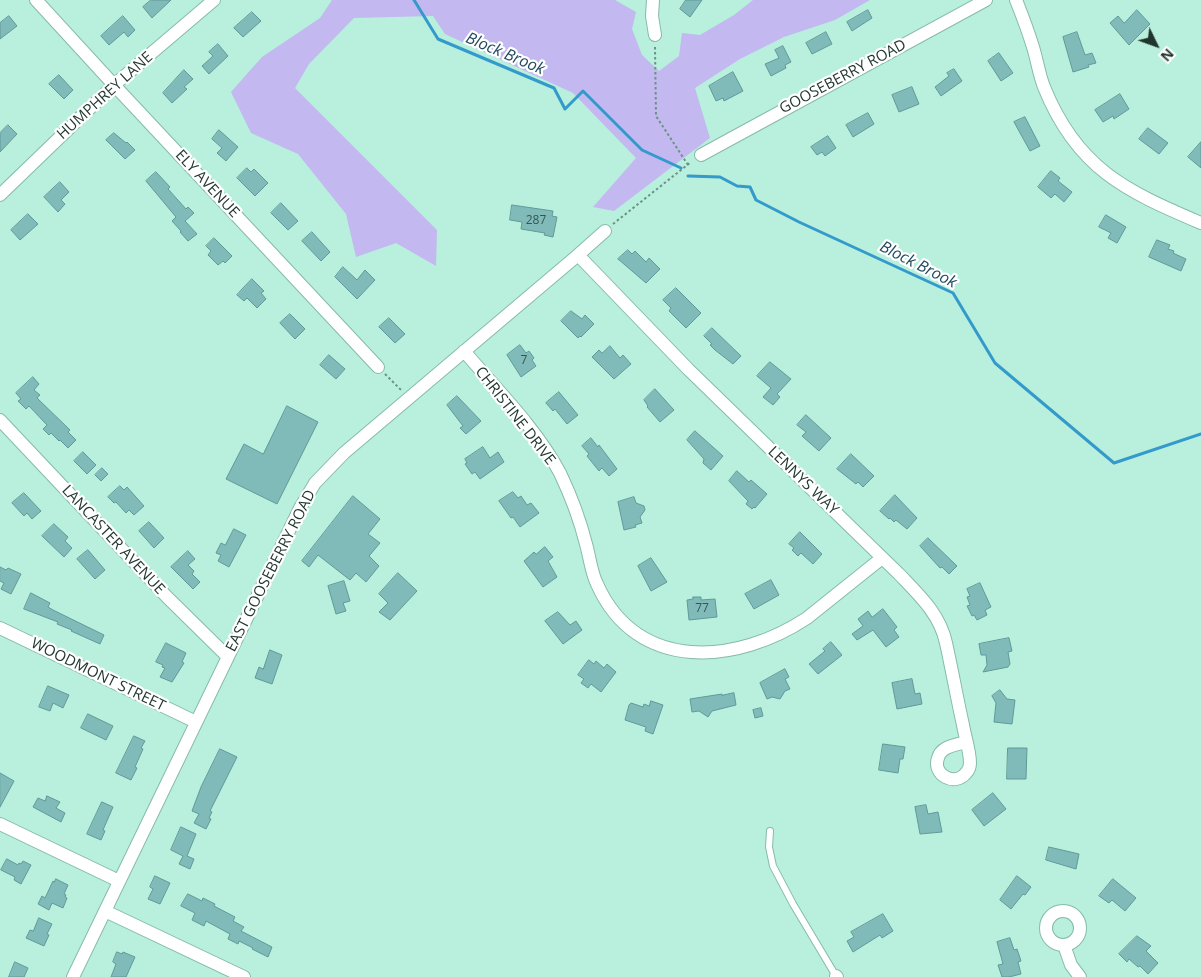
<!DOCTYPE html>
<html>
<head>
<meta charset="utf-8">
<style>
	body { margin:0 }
	#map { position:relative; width:1201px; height:977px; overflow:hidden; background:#b8efdd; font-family:"Open Sans",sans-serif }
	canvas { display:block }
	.north { position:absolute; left:1131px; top:20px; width:50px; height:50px; -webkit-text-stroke:4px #fff; paint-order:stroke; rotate:132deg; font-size:14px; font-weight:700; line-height:20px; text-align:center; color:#1f352e }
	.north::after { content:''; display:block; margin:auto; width:18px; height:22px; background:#1f352e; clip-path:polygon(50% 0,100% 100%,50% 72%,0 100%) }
</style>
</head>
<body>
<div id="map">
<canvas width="1201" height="977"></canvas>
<div class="north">N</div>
</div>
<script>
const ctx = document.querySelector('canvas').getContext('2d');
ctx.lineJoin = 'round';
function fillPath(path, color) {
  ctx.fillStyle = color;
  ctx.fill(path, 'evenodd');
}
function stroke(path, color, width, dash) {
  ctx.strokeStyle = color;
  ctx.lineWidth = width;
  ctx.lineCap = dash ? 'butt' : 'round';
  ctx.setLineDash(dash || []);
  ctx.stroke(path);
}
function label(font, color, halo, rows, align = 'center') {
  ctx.font = font + ' "Open Sans",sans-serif';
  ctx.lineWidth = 4.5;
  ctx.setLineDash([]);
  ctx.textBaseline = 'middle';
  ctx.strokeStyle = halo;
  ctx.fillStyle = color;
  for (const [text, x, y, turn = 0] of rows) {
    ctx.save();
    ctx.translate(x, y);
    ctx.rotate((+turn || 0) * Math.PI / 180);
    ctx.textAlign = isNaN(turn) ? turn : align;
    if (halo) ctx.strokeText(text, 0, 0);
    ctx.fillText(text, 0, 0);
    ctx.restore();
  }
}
fillPath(new Path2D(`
	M 332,0 L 615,0 L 636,12 L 632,29 L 642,55 L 659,71 L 679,56 L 682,33 L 700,35 L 734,15 L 753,0 L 870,0 L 835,20 L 784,37 L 740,59 L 695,88 L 710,138 L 614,211 L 593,207 L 636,158 L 573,93 L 445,34 L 433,16 L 354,18 L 309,64 L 295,88 L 437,230 L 436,266 L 396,243 L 356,257 L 346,214 L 298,154 L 251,133 L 231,92 L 262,57 L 320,18 Z`), '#c3b8ef');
stroke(new Path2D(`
	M 414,0 L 438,39 L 554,88 L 565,109 L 583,91 L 642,150 L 681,168
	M 688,176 L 720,177 L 737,186 L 750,187 L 756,200 L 799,222 L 953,293 L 995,363 L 1114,463 L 1201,434`), '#339acb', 3);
const building = new Path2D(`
	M 151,0 L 171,0 L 152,18 L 143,7 Z
	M 686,0 L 702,0 L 690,17 L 680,9 Z
	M 868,10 L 872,18 L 852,31 L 847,22 Z
	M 1137,10 L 1150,24 L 1129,45 L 1110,23 L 1118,16 L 1124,23 Z
	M 252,12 L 261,21 L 243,37 L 234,28 Z
	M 9,16 L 17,26 L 0,39 L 0,23 Z
	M 123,16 L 135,30 L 128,37 L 124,32 L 109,45 L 101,36 Z
	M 826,32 L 832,44 L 812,54 L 806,43 Z
	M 1077,32 L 1085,55 L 1092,53 L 1096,63 L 1088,65 L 1089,67 L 1073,72 L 1063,37 Z
	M 218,44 L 228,56 L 209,74 L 202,66 L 213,56 L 209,52 Z
	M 783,46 L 791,62 L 785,65 L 786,68 L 771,76 L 765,64 L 779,58 L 775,50 Z
	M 999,53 L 1013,73 L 1001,81 L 988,61 Z
	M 954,69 L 962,81 L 941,96 L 935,87 L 949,76 L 947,73 Z
	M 184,70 L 193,79 L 184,87 L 187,89 L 172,103 L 163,93 Z
	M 733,72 L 743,91 L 724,101 L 723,98 L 716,101 L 709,86 Z
	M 59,75 L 73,90 L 64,99 L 49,84 Z
	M 912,87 L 919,104 L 899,112 L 892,95 Z
	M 1120,94 L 1129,109 L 1114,119 L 1113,116 L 1103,122 L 1095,110 Z
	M 868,113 L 874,124 L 853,137 L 846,125 Z
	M 1025,117 L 1040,146 L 1030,151 L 1014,122 Z
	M 8,125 L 17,134 L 0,152 L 0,133 Z
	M 1148,128 L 1168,143 L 1159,154 L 1139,139 Z
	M 219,130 L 238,147 L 226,161 L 217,153 L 222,148 L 212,139 Z
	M 114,133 L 126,143 L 127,142 L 135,150 L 125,159 L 106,140 Z
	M 828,136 L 836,148 L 825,156 L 822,152 L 817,155 L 811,147 Z
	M 1201,142 L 1201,168 L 1188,157 Z
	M 247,168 L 251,172 L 254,169 L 268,183 L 255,196 L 237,178 Z
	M 1051,171 L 1060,178 L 1058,181 L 1072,192 L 1064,202 L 1055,194 L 1051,198 L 1038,187 Z
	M 156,172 L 170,187 L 168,189 L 186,209 L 188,207 L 194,213 L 185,221 L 197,234 L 188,241 L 180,232 L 181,231 L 172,221 L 176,217 L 146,181 Z
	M 60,182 L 69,192 L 61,200 L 65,204 L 58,212 L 44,197 Z
	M 281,203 L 298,221 L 288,230 L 271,213 Z
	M 512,205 L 553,211 L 552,216 L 557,217 L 553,237 L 544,235 L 545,233 L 521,229 L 522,222 L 510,220 Z
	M 28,214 L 38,224 L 20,240 L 11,230 Z
	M 1106,215 L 1126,227 L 1117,243 L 1108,238 L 1111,233 L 1099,227 Z
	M 312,232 L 330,252 L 321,261 L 302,241 Z
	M 214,238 L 232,256 L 225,263 L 223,261 L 218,265 L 208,255 L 211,251 L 206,246 Z
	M 1157,240 L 1170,245 L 1168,249 L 1174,251 L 1173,253 L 1186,259 L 1181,271 L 1149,257 Z
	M 628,250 L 632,254 L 635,251 L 646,262 L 649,258 L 660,269 L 646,283 L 618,259 Z
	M 343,267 L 357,280 L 365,270 L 375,280 L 357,299 L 335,277 Z
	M 252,279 L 264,291 L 261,293 L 266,299 L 257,308 L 247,298 L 244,301 L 237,295 Z
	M 676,288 L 701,313 L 686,328 L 669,311 L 671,308 L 663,300 Z
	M 571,311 L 582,319 L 585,315 L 594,324 L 581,337 L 580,336 L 578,338 L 561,321 Z
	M 290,314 L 305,329 L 295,339 L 280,323 Z
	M 389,318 L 405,334 L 395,343 L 379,327 Z
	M 712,328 L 741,356 L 733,364 L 715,350 L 710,345 L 712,344 L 704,336 Z
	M 520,345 L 526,353 L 529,351 L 534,358 L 532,360 L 536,366 L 521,377 L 507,355 Z
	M 610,346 L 620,358 L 623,355 L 631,364 L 614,379 L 592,357 L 599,350 L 602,353 Z
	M 329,355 L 345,369 L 336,379 L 320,365 Z
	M 770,362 L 791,379 L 777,394 L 780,397 L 773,405 L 763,397 L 771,388 L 757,376 Z
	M 33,377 L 39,384 L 34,390 L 40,395 L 37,398 L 70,430 L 68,432 L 76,440 L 68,448 L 60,440 L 59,441 L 51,433 L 49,435 L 43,429 L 47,425 L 29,406 L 26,409 L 18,401 L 21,399 L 16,393 Z
	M 655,389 L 674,410 L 660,422 L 647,407 L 648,406 L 644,400 Z
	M 559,392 L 578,415 L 567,424 L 555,409 L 553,411 L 546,403 Z
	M 457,396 L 481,421 L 466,434 L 460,428 L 463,426 L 447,405 Z
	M 287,406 L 318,422 L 277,504 L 226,479 L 244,444 L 263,454 Z
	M 806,415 L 831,438 L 819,451 L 802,436 L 806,432 L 797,425 Z
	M 695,431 L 723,456 L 711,470 L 703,463 L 704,459 L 687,440 Z
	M 591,438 L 598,447 L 599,445 L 617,469 L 609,476 L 602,468 L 599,471 L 587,456 L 589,454 L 582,446 Z
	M 483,447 L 490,458 L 498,452 L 504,462 L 480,479 L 475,472 L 472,474 L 465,464 L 467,463 L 465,459 Z
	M 83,452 L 96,465 L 87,474 L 74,461 Z
	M 851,454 L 874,476 L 863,487 L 858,482 L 856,484 L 837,469 Z
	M 102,468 L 108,474 L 101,481 L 95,475 Z
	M 737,471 L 749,482 L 751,480 L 767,494 L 755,508 L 754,507 L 752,509 L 746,504 L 748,501 L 729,481 Z
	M 120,486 L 124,490 L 127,487 L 144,506 L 134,515 L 129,510 L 126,513 L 116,502 L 114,503 L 108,497 Z
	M 513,492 L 518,498 L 521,496 L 527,505 L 531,503 L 539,513 L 520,527 L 513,517 L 511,518 L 499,501 Z
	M 24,493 L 41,511 L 32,519 L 27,513 L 24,516 L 12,503 Z
	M 895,495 L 917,518 L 907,529 L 896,520 L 894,522 L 890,518 L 889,519 L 880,511 Z
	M 353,496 L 380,519 L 368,534 L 380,543 L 369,556 L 379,566 L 366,582 L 356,573 L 350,580 L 318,555 L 309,567 L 302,561 Z
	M 634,497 L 636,503 L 644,506 L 645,510 L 640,517 L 642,523 L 635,525 L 636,527 L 624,530 L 618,502 Z
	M 149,522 L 164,538 L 154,548 L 139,531 Z
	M 54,524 L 68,537 L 65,541 L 72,548 L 64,557 L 42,536 Z
	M 234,529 L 246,535 L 229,567 L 218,561 L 221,555 L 216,553 L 221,543 L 225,545 Z
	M 800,532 L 822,554 L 813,564 L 801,553 L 798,556 L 792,550 L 794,548 L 789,544 Z
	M 928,538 L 957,566 L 949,574 L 942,567 L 940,568 L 920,546 Z
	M 545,547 L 553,557 L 548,561 L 557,577 L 543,587 L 524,561 L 534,552 L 536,554 Z
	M 88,550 L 105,570 L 95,579 L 77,559 Z
	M 188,551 L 195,559 L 188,565 L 194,571 L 192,574 L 200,582 L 193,589 L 171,567 Z
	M 651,558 L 667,582 L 651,591 L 638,566 Z
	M 0,567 L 6,570 L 8,568 L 21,574 L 11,594 L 1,589 L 4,583 L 0,581 Z
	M 398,573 L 417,591 L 390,620 L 379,612 L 388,603 L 379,594 Z
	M 771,580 L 779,595 L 754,609 L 745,594 Z
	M 344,581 L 350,601 L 343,603 L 346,611 L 336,614 L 328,586 Z
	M 980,583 L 991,607 L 985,610 L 987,615 L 977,620 L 974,615 L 972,616 L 967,606 L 970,605 L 967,597 L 970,596 L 967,589 Z
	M 31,593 L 50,603 L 48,607 L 53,610 L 104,635 L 100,644 L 71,631 L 72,630 L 57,624 L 58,622 L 24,609 Z
	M 693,597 L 701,597 L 701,600 L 715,599 L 717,617 L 689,620 L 687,600 L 693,599 Z
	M 883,609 L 897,627 L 894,630 L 899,637 L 886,647 L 873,630 L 857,640 L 852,634 L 863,626 L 858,619 L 868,611 L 872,617 Z
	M 558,612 L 570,625 L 576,621 L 582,630 L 563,644 L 545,621 Z
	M 1009,638 L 1012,651 L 1008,652 L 1010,664 L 1008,667 L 983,672 L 987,665 L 986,655 L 981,655 L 979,644 Z
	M 831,642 L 842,655 L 818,674 L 809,664 L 825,651 L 823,649 Z
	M 166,643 L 186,653 L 182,662 L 184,663 L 172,682 L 160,677 L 165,668 L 162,667 L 163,665 L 156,662 Z
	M 270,650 L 282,655 L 272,684 L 255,678 L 259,667 L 263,669 Z
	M 589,660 L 594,664 L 596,661 L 604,668 L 607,664 L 616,672 L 601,692 L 591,684 L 588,688 L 581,683 L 584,679 L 578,675 Z
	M 785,669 L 789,677 L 785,679 L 790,689 L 785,691 L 780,699 L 772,697 L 767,699 L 760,683 Z
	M 912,679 L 915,694 L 920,693 L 922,704 L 897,709 L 892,683 Z
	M 48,686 L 69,695 L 63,708 L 53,703 L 50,711 L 39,707 Z
	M 1000,690 L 1007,699 L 1015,700 L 1012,724 L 994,722 L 996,703 L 992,696 Z
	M 734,693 L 736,705 L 712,711 L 708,717 L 699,711 L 692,712 L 690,699 L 722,694 L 722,695 Z
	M 651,701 L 663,705 L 653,734 L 645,731 L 646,727 L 625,720 L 629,705 L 631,703 L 643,707 L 644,704 L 649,706 Z
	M 761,708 L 763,716 L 755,718 L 753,710 Z
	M 88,714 L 113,726 L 106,740 L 81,728 Z
	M 134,736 L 145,741 L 141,748 L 143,749 L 135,767 L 137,768 L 131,780 L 116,773 Z
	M 883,744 L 905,747 L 903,759 L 900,759 L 898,773 L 879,770 Z
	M 1008,748 L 1027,748 L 1026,779 L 1007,779 Z
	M 220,749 L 237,757 L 210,811 L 212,812 L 209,818 L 211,819 L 206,829 L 194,823 L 199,814 L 192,811 L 201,787 Z
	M 0,773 L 14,781 L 0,807 Z
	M 993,793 L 1006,809 L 984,826 L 972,810 Z
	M 47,796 L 60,802 L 56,808 L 65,813 L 61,822 L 33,807 L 38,798 L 45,801 Z
	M 102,802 L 113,807 L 103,830 L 105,831 L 101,840 L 87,834 Z
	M 926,805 L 928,814 L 938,812 L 942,832 L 920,834 L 915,807 Z
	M 181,827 L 196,834 L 187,856 L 194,859 L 190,869 L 179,864 L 183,856 L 171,850 Z
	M 1049,847 L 1079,854 L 1076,869 L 1046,860 Z
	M 7,859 L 18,865 L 19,863 L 21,864 L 23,861 L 31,865 L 21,884 L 14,880 L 15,877 L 1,870 Z
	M 155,876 L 170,883 L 160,904 L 148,899 L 153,889 L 150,887 Z
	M 1017,876 L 1031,887 L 1025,895 L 1023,894 L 1011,909 L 1000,900 Z
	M 56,879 L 68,885 L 64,894 L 66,895 L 65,897 L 67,898 L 63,908 L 52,903 L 49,910 L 38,904 L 42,896 L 45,898 L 53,881 L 54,882 Z
	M 1113,879 L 1136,898 L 1125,911 L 1112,900 L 1109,903 L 1099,896 Z
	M 188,894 L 202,901 L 203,898 L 215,904 L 214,906 L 235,917 L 233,921 L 244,927 L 241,931 L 272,947 L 268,957 L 252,949 L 253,948 L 239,941 L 238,944 L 228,939 L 230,934 L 206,921 L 204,926 L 192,920 L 195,913 L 181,906 Z
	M 883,914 L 893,931 L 882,938 L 880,935 L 853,952 L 847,941 L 854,937 L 851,932 Z
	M 39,918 L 52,924 L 47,934 L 49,935 L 44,946 L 26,938 L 30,930 L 33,931 Z
	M 1137,936 L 1151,946 L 1146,951 L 1158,963 L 1148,974 L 1140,966 L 1138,967 L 1129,959 L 1127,962 L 1119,954 Z
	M 1010,938 L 1014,950 L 1017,949 L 1021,961 L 1018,962 L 1021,974 L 1009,977 L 1002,977 L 998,965 L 1003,964 L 997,942 Z
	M 117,952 L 122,954 L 123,952 L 135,957 L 126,977 L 111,977 L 116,964 L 113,962 Z
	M 15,962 L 28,968 L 24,977 L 9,977 Z`);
fillPath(building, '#80bbb9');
stroke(building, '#609a98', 1);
const lane = new Path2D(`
	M 770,831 L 769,847 L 773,866 L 793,904 L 836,976`);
const street = new Path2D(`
	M 36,0 L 114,85 L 378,367
	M 653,0 L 652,16 L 655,35
	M 1016,0 C 1022,15 1028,31 1033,47 C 1037,60 1039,74 1044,87 C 1077,169 1126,191 1201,223
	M 701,155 L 986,0
	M 0,195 L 114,85 L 214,0
	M 578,255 L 688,369 L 899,574 C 919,595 940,614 946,643 C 952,670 957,698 963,725 C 965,737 970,751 970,763 C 970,766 969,770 966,773 C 955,787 932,775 938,758 C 941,746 956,745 966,742
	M 464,351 C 497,390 536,428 560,473 C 571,496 580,520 586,544 C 590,558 591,572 597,584 C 637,674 738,664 807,618 L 882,558
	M 0,420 L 167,597 L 228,657
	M 0,628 L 196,722
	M 0,824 L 119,881
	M 105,911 L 244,977
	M1046 928a17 17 0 1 1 34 0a17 17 0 1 1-34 0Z
	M 1064,945 L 1071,965 L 1080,977
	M 836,976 L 837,977
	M 73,977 L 300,508 L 315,483 L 344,453 L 578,255 L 605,231`);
stroke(lane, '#86bbaa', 8);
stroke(street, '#86bbaa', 14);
stroke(new Path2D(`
	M 655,47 L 656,116 L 688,165
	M 613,224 L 691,162
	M 385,374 L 401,390`), '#6b9285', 2, [2.5, 2.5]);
stroke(lane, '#fff', 6);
stroke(street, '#fff', 12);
label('12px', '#375651', null, [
	["287",536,221],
	["7",524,361],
	["77",702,609]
]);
label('15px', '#1f352e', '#fff', [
	["GOOSEBERRY ROAD",843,77,-28],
	["HUMPHREY LANE",105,96,-42],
	["ELY AVENUE",207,184,47],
	["CHRISTINE DRIVE",515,416,52],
	["LENNYS WAY",803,481,44],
	["LANCASTER AVENUE",113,540,47],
	["EAST GOOSEBERRY ROAD",271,571,-63],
	["WOODMONT STREET",98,675,26]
]);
label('italic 16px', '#214a60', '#fff', [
	["Block Brook",505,54,23],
	["Block Brook",918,265,27]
]);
</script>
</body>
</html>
